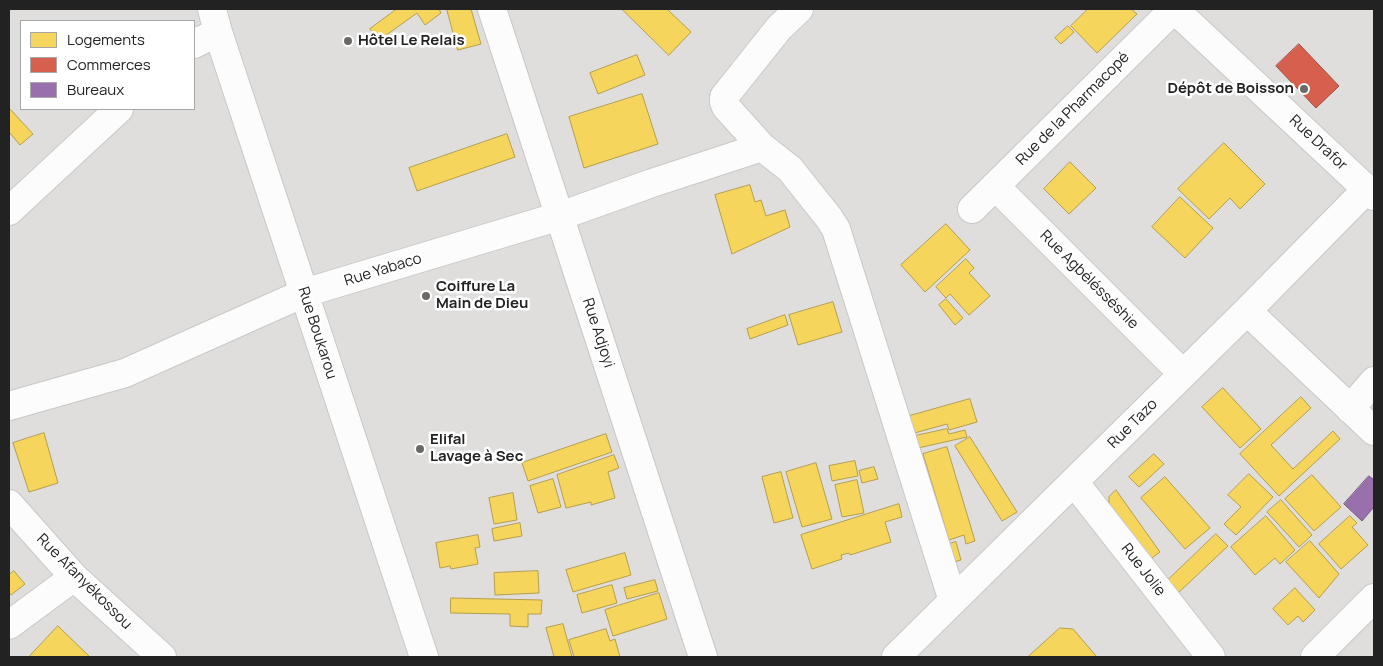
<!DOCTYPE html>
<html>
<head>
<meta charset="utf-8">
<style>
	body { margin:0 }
	#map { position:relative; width:1383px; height:666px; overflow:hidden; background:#f0eeeb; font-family:Manrope,sans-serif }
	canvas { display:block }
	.frame { position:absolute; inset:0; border:10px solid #222; pointer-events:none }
	.legend { position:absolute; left:20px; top:20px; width:175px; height:90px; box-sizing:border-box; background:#fff; border:1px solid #a7a7a7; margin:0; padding:6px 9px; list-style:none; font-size:15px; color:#222 }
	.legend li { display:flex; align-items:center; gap:10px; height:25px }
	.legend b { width:25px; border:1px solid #a7a7a7 }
</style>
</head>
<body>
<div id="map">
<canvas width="1383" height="666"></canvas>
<div class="frame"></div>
<ul class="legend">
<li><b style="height:14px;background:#f6d55c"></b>Logements</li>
<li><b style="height:14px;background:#d6604d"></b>Commerces</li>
<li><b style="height:14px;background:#9970ab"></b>Bureaux</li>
</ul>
</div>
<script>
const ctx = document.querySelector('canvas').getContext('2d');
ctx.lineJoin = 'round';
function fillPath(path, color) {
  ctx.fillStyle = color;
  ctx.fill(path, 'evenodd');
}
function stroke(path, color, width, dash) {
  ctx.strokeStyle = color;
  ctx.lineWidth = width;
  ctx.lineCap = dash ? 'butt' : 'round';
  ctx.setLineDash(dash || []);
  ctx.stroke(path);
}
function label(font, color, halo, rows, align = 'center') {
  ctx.font = font + ' Manrope,sans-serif';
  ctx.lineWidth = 5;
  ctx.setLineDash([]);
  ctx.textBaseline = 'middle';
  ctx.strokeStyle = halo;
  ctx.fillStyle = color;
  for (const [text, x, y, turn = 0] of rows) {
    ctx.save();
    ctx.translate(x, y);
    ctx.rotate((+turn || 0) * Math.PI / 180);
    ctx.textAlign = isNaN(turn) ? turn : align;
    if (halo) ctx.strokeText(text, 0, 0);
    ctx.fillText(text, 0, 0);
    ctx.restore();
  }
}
fillPath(new Path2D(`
	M 9,9 L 1374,9 L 1374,657 L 9,657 ZM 21,21 L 194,21 L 194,109 L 21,109 Z`), '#dfdedc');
const homes = new Path2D(`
	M 397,9 L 439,9 L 441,13 L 425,25 L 417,13 L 378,41 L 370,29 Z
	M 447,9 L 471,9 L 481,44 L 458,50 Z
	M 622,9 L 667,9 L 691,32 L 669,55 Z
	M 1088,9 L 1131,9 L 1137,14 L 1097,53 L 1071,26 Z
	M 1068,26 L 1074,32 L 1061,44 L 1055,38 Z
	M 637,55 L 645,75 L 598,94 L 590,73 Z
	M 642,94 L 658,144 L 584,168 L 569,117 Z
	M 9,108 L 33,134 L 20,145 L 9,132 Z
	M 507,134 L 515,157 L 417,191 L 409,168 Z
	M 1224,143 L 1265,184 L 1240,209 L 1230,198 L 1209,219 L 1178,189 Z
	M 1070,162 L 1096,188 L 1069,214 L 1044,189 Z
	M 750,185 L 755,202 L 761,200 L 766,216 L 785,210 L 790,227 L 732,254 L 715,195 Z
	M 1180,197 L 1213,228 L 1185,258 L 1152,227 Z
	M 946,224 L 970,250 L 925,292 L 901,265 Z
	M 966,259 L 974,268 L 969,273 L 990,296 L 969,315 L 950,294 L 946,298 L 936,287 Z
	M 946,299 L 963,318 L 955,325 L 939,305 Z
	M 833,302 L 842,332 L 798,345 L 789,315 Z
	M 785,315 L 788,325 L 750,339 L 747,329 Z
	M 1223,388 L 1261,429 L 1240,448 L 1202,407 Z
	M 1301,397 L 1311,408 L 1271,445 L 1293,469 L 1333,431 L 1340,439 L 1279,496 L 1240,454 Z
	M 970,399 L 977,422 L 949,430 L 947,424 L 911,434 L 906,417 Z
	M 947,429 L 949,434 L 965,430 L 967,437 L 918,448 L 915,436 Z
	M 44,433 L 58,483 L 29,492 L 13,443 Z
	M 606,434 L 612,452 L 528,481 L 522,463 Z
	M 970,437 L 1017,512 L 1002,521 L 955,446 Z
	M 947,447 L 975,541 L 966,544 L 964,535 L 949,540 L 923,454 Z
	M 1154,454 L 1164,464 L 1139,487 L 1129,477 Z
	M 614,455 L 619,468 L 608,472 L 615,498 L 591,505 L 591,502 L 566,508 L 557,475 Z
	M 855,461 L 858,476 L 832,481 L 829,466 Z
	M 816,463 L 832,519 L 802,527 L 786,472 Z
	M 874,467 L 878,479 L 862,483 L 859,471 Z
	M 781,472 L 793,518 L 774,523 L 762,477 Z
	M 1249,474 L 1273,497 L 1236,535 L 1224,524 L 1241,507 L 1228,495 Z
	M 1312,475 L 1341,507 L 1314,531 L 1285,499 Z
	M 1165,477 L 1210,528 L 1185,549 L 1141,498 Z
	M 553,479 L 561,507 L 538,513 L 530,486 Z
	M 857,480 L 864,513 L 842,517 L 835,485 Z
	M 1116,490 L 1160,552 L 1149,560 L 1109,506 L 1109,497 Z
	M 513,493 L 517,520 L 494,524 L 489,498 Z
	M 1281,500 L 1312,535 L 1299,547 L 1267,512 Z
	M 899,504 L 902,517 L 885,522 L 891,542 L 850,555 L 849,553 L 841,555 L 842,559 L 812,569 L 801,535 Z
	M 1266,516 L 1295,550 L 1280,564 L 1275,558 L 1255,575 L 1231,547 Z
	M 1350,516 L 1357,523 L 1352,527 L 1368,545 L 1341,569 L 1319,544 Z
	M 520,523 L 522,536 L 494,541 L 492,529 Z
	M 1216,534 L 1228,546 L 1177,594 L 1166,582 Z
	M 478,535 L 480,547 L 475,548 L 478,564 L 451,569 L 450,566 L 440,568 L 436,543 Z
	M 1310,541 L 1339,574 L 1319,598 L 1286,562 Z
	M 956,542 L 961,560 L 954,562 L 949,544 Z
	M 625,553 L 631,575 L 573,592 L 566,570 Z
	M 14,571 L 25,584 L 11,595 L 9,592 L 9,575 Z
	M 538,571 L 539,593 L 495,595 L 494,573 Z
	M 655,580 L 658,591 L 627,599 L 624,588 Z
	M 612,585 L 617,603 L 582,613 L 577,595 Z
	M 1295,588 L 1315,610 L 1303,622 L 1298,616 L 1288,625 L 1273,609 Z
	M 659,593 L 667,619 L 613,636 L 605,610 Z
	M 451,598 L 542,600 L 541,614 L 528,614 L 528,627 L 510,626 L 510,614 L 451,613 Z
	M 563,624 L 572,657 L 554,657 L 546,628 Z
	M 58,626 L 90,657 L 29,657 Z
	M 1060,628 L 1073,629 L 1097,657 L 1028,657 Z
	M 606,629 L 610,641 L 615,639 L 620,657 L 574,657 L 569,640 Z`);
fillPath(homes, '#f6d55c');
stroke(homes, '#b69f4b', 1);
const shops = new Path2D(`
	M 1299,44 L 1339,86 L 1316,108 L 1276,66 Z`);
fillPath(shops, '#d6604d');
stroke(shops, '#a04d40', 1);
const offices = new Path2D(`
	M 1369,476 L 1374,480 L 1374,509 L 1373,508 L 1362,521 L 1344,504 Z`);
fillPath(offices, '#9970ab');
stroke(offices, '#755982', 1);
const minor = new Path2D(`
	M 212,9 L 218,32 L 424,657
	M 492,9 L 703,657
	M 799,9 L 779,28 L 724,97 L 724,102 L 726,107 L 762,147 L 790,169 L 829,218 L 836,229 L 953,601
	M 1174,9 L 1374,196
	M 194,44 L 218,32
	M 995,186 L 1183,374
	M 972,209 L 1174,9
	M 9,211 L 119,109
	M 1247,311 L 1374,431
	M 9,406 L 125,373 L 304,293 L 560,216 L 652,183 L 762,147
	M 1350,409 L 1374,381
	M 1074,482 L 1211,657
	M 9,504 L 74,577 L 162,657
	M 9,625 L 74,577
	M 896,657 L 1247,311 L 1367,189
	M 1315,657 L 1374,598`);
stroke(minor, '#c9c8c7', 30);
stroke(minor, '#fdfcfc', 28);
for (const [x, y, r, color] of [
	[348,41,5,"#6a6968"],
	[1304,89,5,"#6a6968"],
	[426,296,5,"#6a6968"],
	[420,449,5,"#6a6968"]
]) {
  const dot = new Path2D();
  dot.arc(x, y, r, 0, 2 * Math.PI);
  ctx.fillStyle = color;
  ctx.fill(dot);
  stroke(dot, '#fff', 2);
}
label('bold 15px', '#222', '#fff', [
	["Hôtel Le Relais",358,41],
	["Dépôt de Boisson",1294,89,"right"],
	["Coiffure La",436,287],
	["Main de Dieu",436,304],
	["Elifal",430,440],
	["Lavage à Sec",430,457]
], 'left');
label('15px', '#222', '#fff', [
	["Rue de la Pharmacopé",1073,109,-45],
	["Rue Drafor",1318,143,43],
	["Rue Yabaco",383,270,-17],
	["Rue Agbélésséshie",1089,280,45],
	["Rue Boukarou",317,333,72],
	["Rue Adjoyi",598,333,72],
	["Rue Tazo",1133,424,-45],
	["Rue Jolie",1143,570,52],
	["Rue Afanyékossou",84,582,45]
]);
</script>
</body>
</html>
